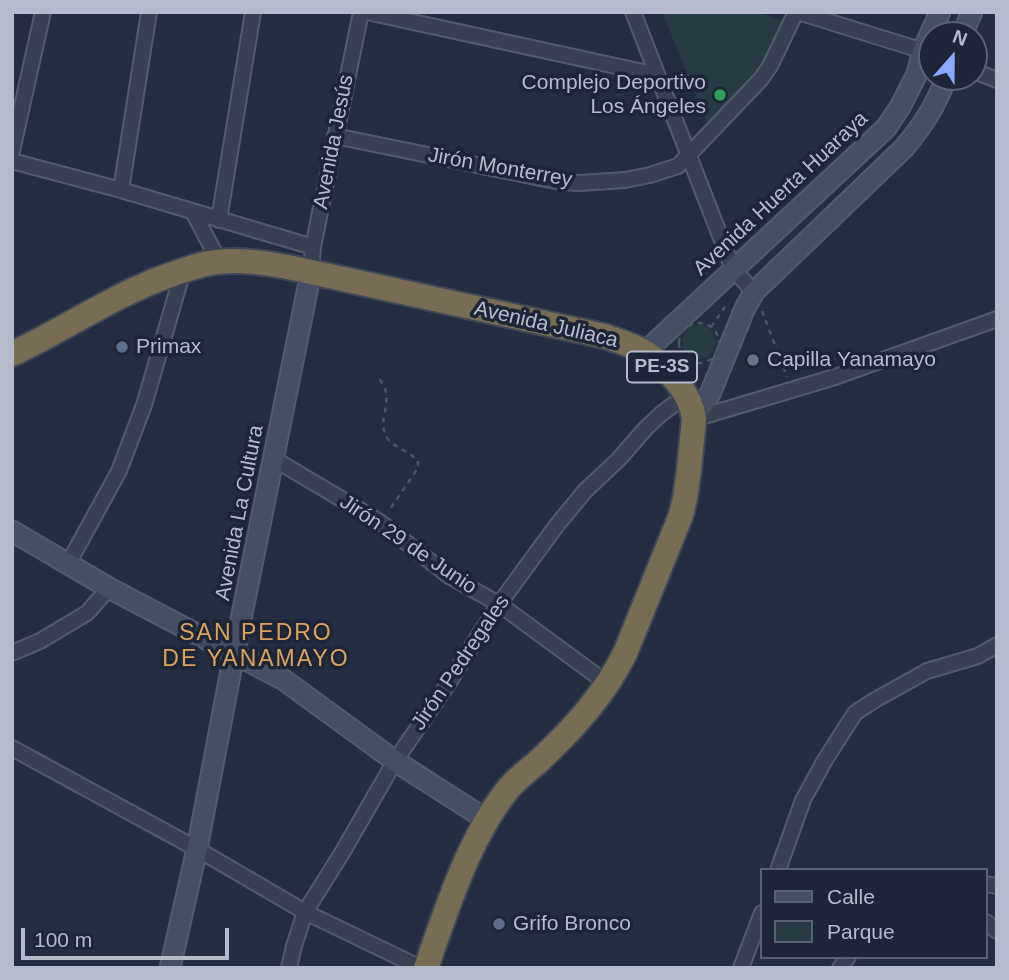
<!DOCTYPE html>
<html>
<head>
<meta charset="utf-8">
<style>
	body { margin:0 }
	#map { position:relative; width:1009px; height:980px; overflow:hidden; background:#242d41; font-family:Arial,sans-serif }
	canvas { display:block }
	.frame { position:absolute; inset:0; border:14px solid #b5bbcb; pointer-events:none }
	.legend { position:absolute; left:760px; top:868px; width:228px; height:91px; box-sizing:border-box; background:#1d2536; border:2px solid #5a6172; margin:0; padding:9px 12px; list-style:none; font-size:21px; color:#b5bbcb }
	.legend li { display:flex; align-items:center; gap:14px; height:35px }
	.legend b { width:35px; border:2px solid #5a6172 }
	.north { position:absolute; left:918px; top:21px; width:70px; height:70px; box-sizing:border-box; background:#1d2536; border:2px solid #5a6172; border-radius:50%; rotate:21deg; font-size:19px; font-weight:700; line-height:28px; text-align:center; color:#b5bbcb }
	.north::after { content:''; display:block; margin:auto; width:24px; height:32px; background:#88a9fd; clip-path:polygon(50% 0,100% 100%,50% 72%,0 100%) }
	.scale { position:absolute; left:21px; top:928px; width:208px; height:32px; box-sizing:border-box; border:4px solid #b5bbcb; border-top:0; padding-left:9px; font-size:21px; line-height:24px; white-space:nowrap; color:#b5bbcb; -webkit-text-stroke:5px #1d2536; paint-order:stroke }
</style>
</head>
<body>
<div id="map">
<canvas width="1009" height="980"></canvas>
<div class="frame"></div>
<ul class="legend">
<li><b style="height:9px;background:#464e64"></b>Calle</li>
<li><b style="height:19px;background:#263c42"></b>Parque</li>
</ul>
<div class="north">N</div>
<div class="scale">100 m</div>
</div>
<script>
const ctx = document.querySelector('canvas').getContext('2d');
ctx.lineJoin = 'round';
function fillPath(path, color) {
  ctx.fillStyle = color;
  ctx.fill(path, 'evenodd');
}
function stroke(path, color, width, dash) {
  ctx.strokeStyle = color;
  ctx.lineWidth = width;
  ctx.lineCap = dash ? 'butt' : 'round';
  ctx.setLineDash(dash || []);
  ctx.stroke(path);
}
function label(font, color, halo, rows, align = 'center') {
  ctx.font = font + ' Arial,sans-serif';
  ctx.lineWidth = 7;
  ctx.setLineDash([]);
  ctx.textBaseline = 'middle';
  ctx.strokeStyle = halo;
  ctx.fillStyle = color;
  for (const [text, x, y, turn = 0] of rows) {
    ctx.save();
    ctx.translate(x, y);
    ctx.rotate((+turn || 0) * Math.PI / 180);
    ctx.textAlign = isNaN(turn) ? turn : align;
    if (halo) ctx.strokeText(text, 0, 0);
    ctx.fillText(text, 0, 0);
    ctx.restore();
  }
}
fillPath(new Path2D(`
	M 662,12 L 757,12 L 794,24 L 772,64 L 708,125 Z
	M682 342a17 17 0 1 1 34 0a17 17 0 1 1-34 0Z`), '#263c42');
const street = new Path2D(`
	M 367,12 L 657,75
	M 633,12 L 733,269 L 754,292
	M 798,12 L 930,53
	M 974,71 L 997,80
	M 335,136 L 560,182 L 579,183 L 625,180 L 650,175 L 678,166 L 761,79 L 770,66 L 796,12
	M 12,151 L 43,12
	M 12,161 L 121,190 L 313,247
	M 121,190 L 149,12
	M 193,212 L 219,261
	M 219,220 L 253,12
	M 311,272 L 313,247 L 361,12
	M 694,419 L 835,377 L 997,319
	M 274,459 L 380,522 L 449,576 L 499,604 L 608,684
	M 68,564 L 119,471 L 144,405 L 183,271
	M 12,653 L 40,641 L 87,613 L 109,588
	M 12,748 L 197,849 L 305,912 L 421,968
	M 778,870 L 803,800 L 825,760 L 855,713 L 875,700 L 927,671 L 978,656 L 997,645
	M 986,884 L 997,886
	M 986,922 L 997,931
	M 289,968 L 294,946 L 305,912 L 342,853 L 395,761 L 446,687 L 499,604 L 557,525 L 585,491 L 619,459 L 646,428 L 661,414 L 686,395
	M 741,968 L 762,913
	M 840,968 L 848,957`);
const secondary = new Path2D(`
	M 962,35 L 972,12
	M 645,352 L 886,128 L 900,107 L 917,74 L 923,50 L 940,12
	M 694,419 L 710,394 L 745,308 L 754,292 L 904,148 C 921,128 938,102 946,77
	M 12,531 L 109,588 L 284,680 L 395,761 L 487,820
	M 170,968 L 197,849 L 234,654 L 311,272`);
const highway = new Path2D(`
	M 12,354 C 67,328 118,292 176,273 C 190,268 204,263 218,262 C 240,259 265,263 288,267 L 604,336 C 618,341 633,345 646,353 C 668,368 691,393 694,419 L 689,470 L 685,498 L 681,515 L 626,651 C 606,693 574,728 540,760 C 529,770 514,780 505,793 C 468,841 446,911 426,968`);
stroke(street, '#535b6b', 18);
stroke(secondary, '#535b6b', 23);
stroke(highway, '#404858', 28);
stroke(new Path2D(`
	M 762,311 L 787,377
	M679 343a20 20 0 1 1 40 0a20 20 0 1 1-40 0Z
	M 711,327 L 725,307
	M 380,379 C 380,380 385,388 385,389 C 391,405 377,422 387,438 C 395,448 409,451 418,461 L 418,468 L 388,512`), '#44595f', 2.5, [5, 5]);
stroke(street, '#384051', 14);
stroke(secondary, '#464e64', 19);
stroke(highway, '#776d55', 24);
for (const [x, y, r, color] of [
	[720,95,7,"#2e9e5b"],
	[122,347,7,"#5c6f8a"],
	[753,360,7,"#6b7280"],
	[499,924,7,"#5c6f8a"]
]) {
  const dot = new Path2D();
  dot.arc(x, y, r, 0, 2 * Math.PI);
  ctx.fillStyle = color;
  ctx.fill(dot);
  stroke(dot, '#1d2536', 2.5);
}
for (const [x, y, w] of [
	[662,367,70]
]) {
  const box = new Path2D();
  box.roundRect(x - w / 2, y - 15.5, w, 31, 5);
  ctx.fillStyle = '#1d2536';
  ctx.fill(box);
  stroke(box, '#b5bbcb', 2);
}
label('bold 19px', '#b5bbcb', null, [
	["PE-3S",662,367]
]);
label('21px', '#b5bbcb', '#1d2536', [
	["Complejo Deportivo",706,83,"right"],
	["Los Ángeles",706,107,"right"],
	["Primax",136,347],
	["Capilla Yanamayo",767,360],
	["Grifo Bronco",513,924]
], 'left');
label('21px', '#b5bbcb', '#1d2536', [
	["Avenida Jesús",334,142,-79],
	["Jirón Monterrey",500,168,10],
	["Avenida Huerta Huaraya",781,194,-43],
	["Avenida Juliaca",546,325,13],
	["Avenida La Cultura",240,513,-79],
	["Jirón 29 de Junio",408,545,34],
	["Jirón Pedregales",461,663,-56]
]);
ctx.letterSpacing = '2px';
label('23px', '#dba260', '#1d2536', [
	["SAN PEDRO",256,634],
	["DE YANAMAYO",256,660]
]);
ctx.letterSpacing = '0px';
</script>
</body>
</html>
